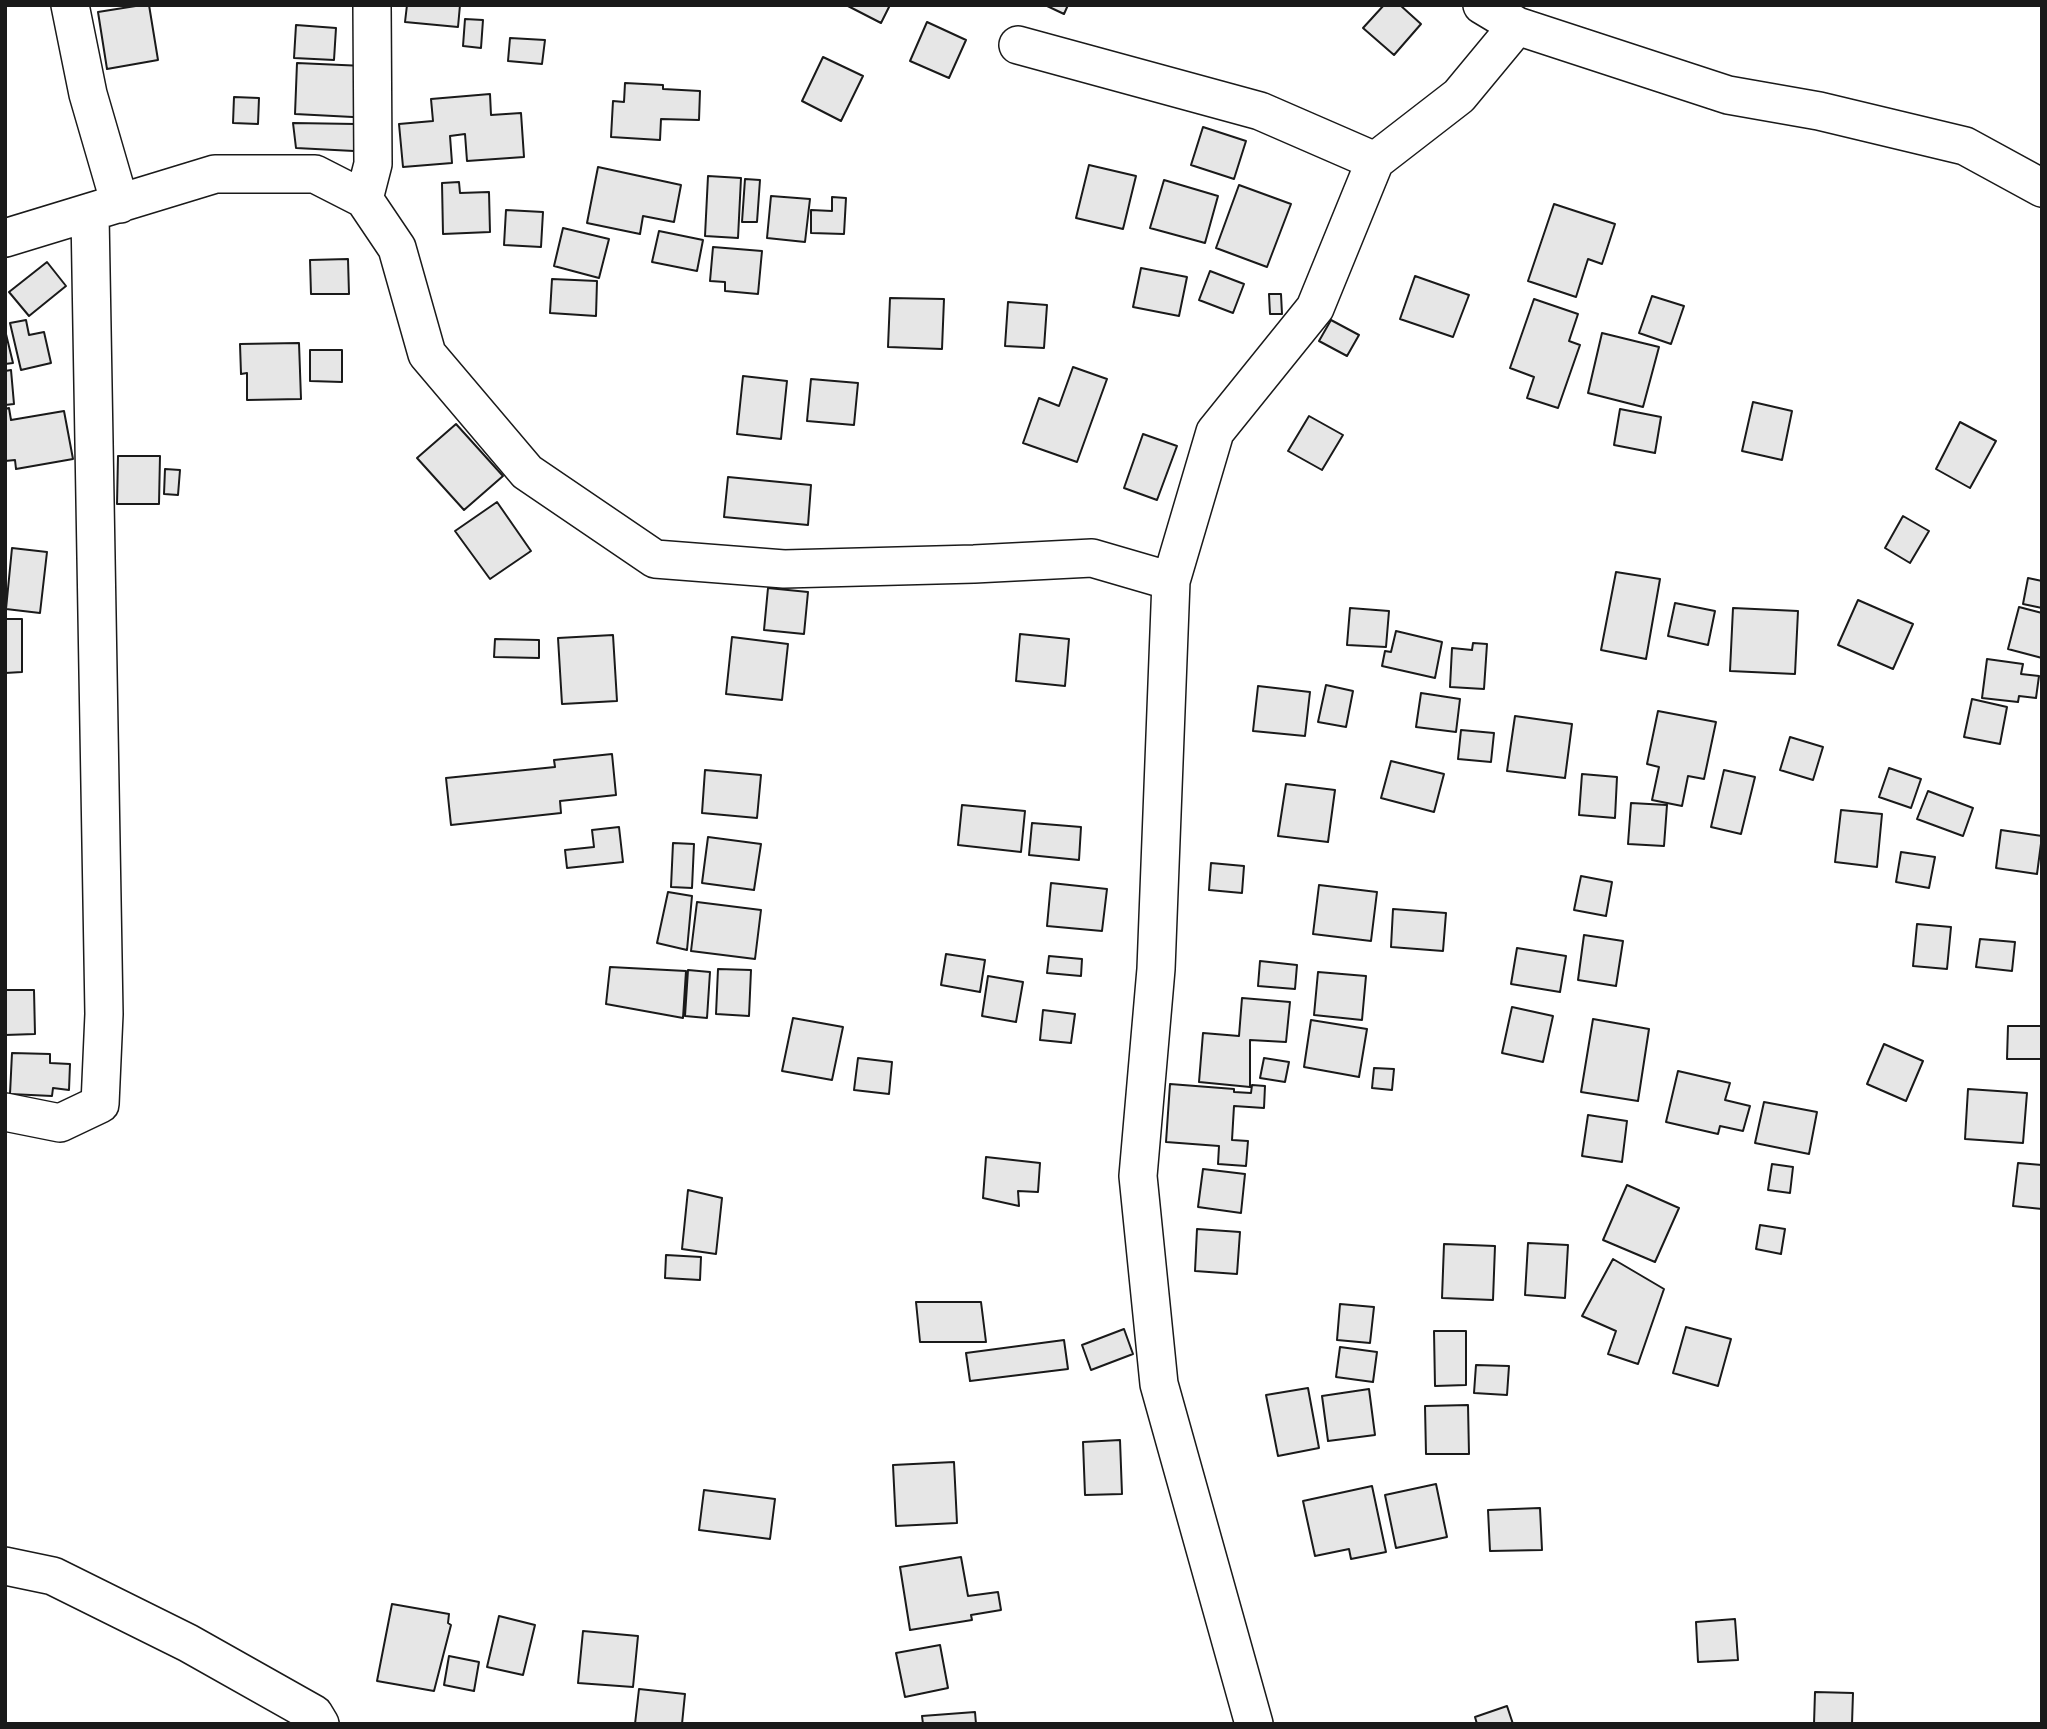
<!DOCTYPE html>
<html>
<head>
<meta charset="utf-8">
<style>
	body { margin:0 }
	#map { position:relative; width:2047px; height:1729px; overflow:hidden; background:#fff; font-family:"Alegreya Sans",sans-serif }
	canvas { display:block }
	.frame { position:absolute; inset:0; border:7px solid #1a1a1a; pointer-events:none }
</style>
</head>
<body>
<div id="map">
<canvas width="2047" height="1729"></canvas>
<div class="frame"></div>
</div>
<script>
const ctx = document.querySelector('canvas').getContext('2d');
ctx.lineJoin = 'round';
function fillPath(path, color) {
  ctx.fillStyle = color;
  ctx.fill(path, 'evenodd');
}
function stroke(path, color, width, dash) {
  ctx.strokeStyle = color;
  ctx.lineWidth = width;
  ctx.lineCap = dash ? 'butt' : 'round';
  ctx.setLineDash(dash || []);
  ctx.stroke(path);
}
const building = new Path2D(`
	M 142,5 L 149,5 L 158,60 L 107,69 L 98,12 Z
	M 407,5 L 460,5 L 458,27 L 405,22 Z
	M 846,5 L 890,5 L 881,23 Z
	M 1045,5 L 1068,5 L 1064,14 Z
	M 1384,5 L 1400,5 L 1421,24 L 1394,55 L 1363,28 Z
	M 465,19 L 483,20 L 481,48 L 463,46 Z
	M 927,22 L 966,40 L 949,78 L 910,61 Z
	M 296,25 L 336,28 L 334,60 L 294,58 Z
	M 510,38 L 545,40 L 542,64 L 508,61 Z
	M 823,57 L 863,76 L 841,121 L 802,101 Z
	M 297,63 L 364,66 L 372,118 L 295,114 Z
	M 625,83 L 663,85 L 663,89 L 700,91 L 699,120 L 661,119 L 660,140 L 611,137 L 613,101 L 624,102 Z
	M 490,94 L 491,115 L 521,113 L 524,157 L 467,161 L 465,134 L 450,136 L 452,163 L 403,167 L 399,124 L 433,121 L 431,99 Z
	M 234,97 L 259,98 L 258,124 L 233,123 Z
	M 293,123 L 356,124 L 354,151 L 296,148 Z
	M 1203,127 L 1246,141 L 1234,179 L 1191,165 Z
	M 1089,165 L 1136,176 L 1123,229 L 1076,218 Z
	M 598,167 L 681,185 L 674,222 L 643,216 L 640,234 L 587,223 Z
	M 708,176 L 741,178 L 738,238 L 705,236 Z
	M 745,179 L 760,180 L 757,222 L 742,222 Z
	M 1164,180 L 1218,196 L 1205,243 L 1150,228 Z
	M 459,182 L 460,193 L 489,192 L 490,232 L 443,234 L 442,183 Z
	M 1239,185 L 1291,204 L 1267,267 L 1216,248 Z
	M 771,196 L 810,199 L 805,242 L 767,238 Z
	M 832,197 L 846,198 L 844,234 L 811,233 L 811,210 L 832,211 Z
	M 1554,204 L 1615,224 L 1602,264 L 1588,259 L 1576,297 L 1528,281 Z
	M 506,210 L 543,212 L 541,247 L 504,245 Z
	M 563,228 L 609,239 L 599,278 L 554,266 Z
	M 659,231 L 703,240 L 697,271 L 652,262 Z
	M 713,247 L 762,251 L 758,294 L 725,291 L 725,282 L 710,281 Z
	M 348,259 L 349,294 L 311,294 L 310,260 Z
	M 47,262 L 66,286 L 29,316 L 9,292 Z
	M 1141,268 L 1187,277 L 1179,316 L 1133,307 Z
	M 1210,271 L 1244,284 L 1233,313 L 1199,300 Z
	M 1415,276 L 1469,295 L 1453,337 L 1400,319 Z
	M 552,279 L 597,281 L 596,316 L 550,313 Z
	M 1269,294 L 1281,294 L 1282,314 L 1270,314 Z
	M 1652,296 L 1684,306 L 1671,344 L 1639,333 Z
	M 890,298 L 944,299 L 942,349 L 888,347 Z
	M 1534,299 L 1578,314 L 1569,341 L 1580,345 L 1558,408 L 1527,398 L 1534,377 L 1510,368 Z
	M 1008,302 L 1047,305 L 1044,348 L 1005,346 Z
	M 26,320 L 29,335 L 44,332 L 51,363 L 21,370 L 10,323 Z
	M 1331,320 L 1359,335 L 1347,356 L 1319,341 Z
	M 5,330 L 13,363 L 5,364 Z
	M 1602,333 L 1659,347 L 1643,407 L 1588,393 Z
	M 299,343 L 301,399 L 247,400 L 247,373 L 241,374 L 240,344 Z
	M 310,350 L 342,350 L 342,382 L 310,381 Z
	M 1073,367 L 1107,379 L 1077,462 L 1023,443 L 1039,398 L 1059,406 Z
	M 11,370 L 14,404 L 5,405 L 5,371 Z
	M 743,376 L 787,381 L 781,439 L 737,434 Z
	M 811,379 L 858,383 L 854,425 L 807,421 Z
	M 1753,402 L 1792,411 L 1782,460 L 1742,451 Z
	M 9,408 L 11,420 L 64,411 L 73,459 L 16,469 L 15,460 L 5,461 L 5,409 Z
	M 1620,409 L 1661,417 L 1655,453 L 1614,445 Z
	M 1309,416 L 1343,435 L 1322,470 L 1288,451 Z
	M 1960,422 L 1996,441 L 1970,488 L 1936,469 Z
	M 456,424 L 503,476 L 464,510 L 417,458 Z
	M 1143,434 L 1177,446 L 1157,500 L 1124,488 Z
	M 118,456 L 160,456 L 159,504 L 117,504 Z
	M 165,469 L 180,470 L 178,495 L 164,494 Z
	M 728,477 L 811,485 L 808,525 L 724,517 Z
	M 497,502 L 531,551 L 490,579 L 455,531 Z
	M 1903,516 L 1929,531 L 1910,563 L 1885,548 Z
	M 12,548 L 47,552 L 40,613 L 6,609 Z
	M 1616,572 L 1660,579 L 1646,659 L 1601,650 Z
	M 2028,578 L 2042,581 L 2042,608 L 2023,604 Z
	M 768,588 L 808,592 L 804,634 L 764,630 Z
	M 1858,600 L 1913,624 L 1893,669 L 1838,645 Z
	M 1675,603 L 1715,611 L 1708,645 L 1668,636 Z
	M 2019,607 L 2042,613 L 2042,658 L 2008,649 Z
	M 1350,608 L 1389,611 L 1386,647 L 1347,645 Z
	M 1733,608 L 1798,611 L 1795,674 L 1730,671 Z
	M 5,619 L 22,619 L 22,672 L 5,673 Z
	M 1396,631 L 1442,642 L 1435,678 L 1382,666 L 1385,651 L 1391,652 Z
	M 1020,634 L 1069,639 L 1065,686 L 1016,681 Z
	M 613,635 L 617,701 L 562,704 L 558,638 Z
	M 732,637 L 788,644 L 782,700 L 726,694 Z
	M 495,639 L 539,640 L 539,658 L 494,657 Z
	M 1473,643 L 1487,644 L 1484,689 L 1450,687 L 1452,648 L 1472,650 Z
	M 1987,659 L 2023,664 L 2021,674 L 2039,676 L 2036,698 L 2019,696 L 2018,702 L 1982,698 Z
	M 1326,685 L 1353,691 L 1346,727 L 1318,722 Z
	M 1258,686 L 1310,692 L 1305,736 L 1253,731 Z
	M 1421,693 L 1460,699 L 1456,732 L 1416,727 Z
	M 1972,699 L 2007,707 L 2000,744 L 1964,737 Z
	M 1658,711 L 1716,722 L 1704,779 L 1688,776 L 1682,806 L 1652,800 L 1659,767 L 1647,764 Z
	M 1515,716 L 1572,724 L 1565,778 L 1507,771 Z
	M 1461,730 L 1494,733 L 1491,762 L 1458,759 Z
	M 1790,737 L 1823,747 L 1813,780 L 1780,770 Z
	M 612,754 L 616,795 L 560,801 L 561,813 L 451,825 L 446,778 L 555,767 L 554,760 Z
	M 1391,761 L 1444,774 L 1434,812 L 1381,798 Z
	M 1889,768 L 1921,779 L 1911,808 L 1879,797 Z
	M 705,770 L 761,775 L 757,818 L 702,813 Z
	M 1724,770 L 1755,777 L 1741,834 L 1711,827 Z
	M 1582,774 L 1617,777 L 1615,818 L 1579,815 Z
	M 1286,784 L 1335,790 L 1328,842 L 1278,836 Z
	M 1928,791 L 1973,808 L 1963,836 L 1917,819 Z
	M 1631,803 L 1667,805 L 1664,846 L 1628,844 Z
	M 962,805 L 1025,811 L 1021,852 L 958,845 Z
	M 1841,810 L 1882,814 L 1877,867 L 1835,862 Z
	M 1032,823 L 1081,827 L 1079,860 L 1029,855 Z
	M 619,827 L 623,862 L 567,868 L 565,850 L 594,847 L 592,830 Z
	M 2001,830 L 2042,836 L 2037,874 L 1996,868 Z
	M 708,837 L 761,844 L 754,890 L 702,883 Z
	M 673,843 L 694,844 L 692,888 L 671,887 Z
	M 1901,852 L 1935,857 L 1929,888 L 1896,882 Z
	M 1211,863 L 1244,866 L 1242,893 L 1209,890 Z
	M 1581,876 L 1612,882 L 1606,916 L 1574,910 Z
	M 1051,883 L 1107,889 L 1102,931 L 1047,926 Z
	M 1319,885 L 1377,892 L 1371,941 L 1313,934 Z
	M 668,892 L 692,896 L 687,950 L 657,943 Z
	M 697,902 L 761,910 L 755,959 L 691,951 Z
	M 1393,909 L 1446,913 L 1443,951 L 1391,947 Z
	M 1917,924 L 1951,927 L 1947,969 L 1913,966 Z
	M 1584,935 L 1623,941 L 1616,986 L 1578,980 Z
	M 1980,939 L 2015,942 L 2012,971 L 1976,967 Z
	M 1517,948 L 1566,956 L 1560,992 L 1511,984 Z
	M 946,954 L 985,960 L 980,992 L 941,985 Z
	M 1049,956 L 1082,959 L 1081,976 L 1047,973 Z
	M 1260,961 L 1297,965 L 1295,989 L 1258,986 Z
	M 610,967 L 686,971 L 683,1018 L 606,1004 Z
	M 718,969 L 751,970 L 749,1016 L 716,1014 Z
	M 688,970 L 710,972 L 707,1018 L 685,1016 Z
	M 1318,972 L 1366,976 L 1362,1020 L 1314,1015 Z
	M 988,976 L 1023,982 L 1016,1022 L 982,1016 Z
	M 5,990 L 34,990 L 35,1034 L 5,1035 Z
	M 1242,998 L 1290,1002 L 1286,1042 L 1250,1040 L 1250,1087 L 1199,1082 L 1203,1033 L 1239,1036 Z
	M 1512,1007 L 1553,1016 L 1543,1062 L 1502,1053 Z
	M 1043,1010 L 1075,1014 L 1071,1043 L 1040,1040 Z
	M 793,1018 L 843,1027 L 832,1080 L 782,1071 Z
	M 1593,1019 L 1649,1029 L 1638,1101 L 1581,1092 Z
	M 1311,1020 L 1367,1029 L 1359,1077 L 1304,1067 Z
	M 2008,1026 L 2042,1026 L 2042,1059 L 2007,1059 Z
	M 1884,1044 L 1923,1061 L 1906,1101 L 1867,1084 Z
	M 12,1053 L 50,1054 L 50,1063 L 70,1064 L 69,1090 L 53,1088 L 52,1096 L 10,1094 Z
	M 858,1058 L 892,1062 L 889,1094 L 854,1090 Z
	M 1264,1058 L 1289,1062 L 1285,1082 L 1260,1078 Z
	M 1374,1068 L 1394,1069 L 1392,1090 L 1372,1088 Z
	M 1678,1071 L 1730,1083 L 1725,1100 L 1750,1106 L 1743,1131 L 1720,1126 L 1718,1134 L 1666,1122 Z
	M 1170,1084 L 1234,1089 L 1234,1092 L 1251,1093 L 1252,1085 L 1265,1086 L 1264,1108 L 1234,1106 L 1232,1140 L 1248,1141 L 1246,1166 L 1218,1164 L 1219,1146 L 1166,1142 Z
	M 1968,1089 L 2027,1093 L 2023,1143 L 1965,1139 Z
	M 1764,1102 L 1817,1112 L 1809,1154 L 1755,1143 Z
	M 1588,1115 L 1627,1121 L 1622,1162 L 1582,1156 Z
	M 986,1157 L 1040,1163 L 1038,1192 L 1018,1191 L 1019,1206 L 983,1198 Z
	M 2018,1163 L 2042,1165 L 2042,1209 L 2013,1206 Z
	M 1772,1164 L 1793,1167 L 1790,1193 L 1768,1190 Z
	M 1203,1169 L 1245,1174 L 1241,1213 L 1198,1207 Z
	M 1627,1185 L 1679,1208 L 1655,1262 L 1603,1240 Z
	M 688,1190 L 722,1198 L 716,1254 L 682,1249 Z
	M 1760,1225 L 1785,1229 L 1781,1254 L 1756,1249 Z
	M 1197,1229 L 1240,1232 L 1237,1274 L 1195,1271 Z
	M 1528,1243 L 1568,1245 L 1565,1298 L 1525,1295 Z
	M 1444,1244 L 1495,1246 L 1493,1300 L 1442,1298 Z
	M 666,1255 L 701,1257 L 700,1280 L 665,1278 Z
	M 1613,1259 L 1664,1289 L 1638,1364 L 1608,1354 L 1616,1331 L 1582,1316 Z
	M 916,1302 L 981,1302 L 986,1342 L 920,1342 Z
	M 1340,1304 L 1374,1307 L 1370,1343 L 1337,1340 Z
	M 1686,1327 L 1731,1339 L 1718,1386 L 1673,1373 Z
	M 1124,1329 L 1133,1354 L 1091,1370 L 1082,1345 Z
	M 1434,1331 L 1466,1331 L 1466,1385 L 1435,1386 Z
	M 1064,1340 L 1068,1369 L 970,1381 L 966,1353 Z
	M 1340,1347 L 1377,1352 L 1373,1382 L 1336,1377 Z
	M 1476,1365 L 1509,1366 L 1507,1395 L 1474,1393 Z
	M 1308,1388 L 1319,1448 L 1278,1456 L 1266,1395 Z
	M 1369,1389 L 1375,1435 L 1328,1441 L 1322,1396 Z
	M 1468,1405 L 1469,1454 L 1426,1454 L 1425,1406 Z
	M 1120,1440 L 1122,1494 L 1085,1495 L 1083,1442 Z
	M 954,1462 L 957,1523 L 896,1526 L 893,1465 Z
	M 1436,1484 L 1447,1537 L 1396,1548 L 1385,1495 Z
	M 1372,1486 L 1386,1552 L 1351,1559 L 1349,1549 L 1315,1556 L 1303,1501 Z
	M 704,1490 L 775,1499 L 770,1539 L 699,1530 Z
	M 1540,1508 L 1542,1550 L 1490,1551 L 1488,1510 Z
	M 961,1557 L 968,1596 L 998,1592 L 1001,1610 L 971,1615 L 972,1620 L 910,1630 L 900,1567 Z
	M 392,1604 L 449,1614 L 448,1623 L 451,1625 L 434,1691 L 377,1681 Z
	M 499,1616 L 535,1625 L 523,1675 L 487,1667 Z
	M 1735,1619 L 1738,1660 L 1698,1662 L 1696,1622 Z
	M 583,1631 L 638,1636 L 633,1687 L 578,1683 Z
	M 940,1645 L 948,1688 L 905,1697 L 896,1653 Z
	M 449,1656 L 479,1662 L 474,1691 L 444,1685 Z
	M 639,1689 L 685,1694 L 682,1724 L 635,1724 Z
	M 1815,1692 L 1853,1693 L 1852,1724 L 1814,1724 Z
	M 1507,1706 L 1513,1724 L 1477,1724 L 1475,1717 Z
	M 975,1712 L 976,1724 L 923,1724 L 922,1716 Z`);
fillPath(building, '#e6e6e6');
stroke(building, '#1a1a1a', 2);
const minor = new Path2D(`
	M 70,5 L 88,94 L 120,204
	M 1482,5 L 1517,26 L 1728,95 L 1819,111 L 1965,146 L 2042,188
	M 1018,45 L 1260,111 L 1375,161
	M 364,199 L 373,164 L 372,5
	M 5,238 L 215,174 L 315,174 L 364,199 L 397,248 L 427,354 L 527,472 L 655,559 L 784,569 L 974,564 L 1092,558 L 1171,581 L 1156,969 L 1138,1176 L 1159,1384 L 1254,1724
	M 1171,581 L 1215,432 L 1315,308 L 1375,161 L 1459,96 L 1517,26
	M 5,1112 L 60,1123 L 100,1104 L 104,1014 L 90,214
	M 5,1566 L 53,1576 L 188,1643 L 314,1714 L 320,1724`);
stroke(minor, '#1a1a1a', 40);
stroke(minor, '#fff', 37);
</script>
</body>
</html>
